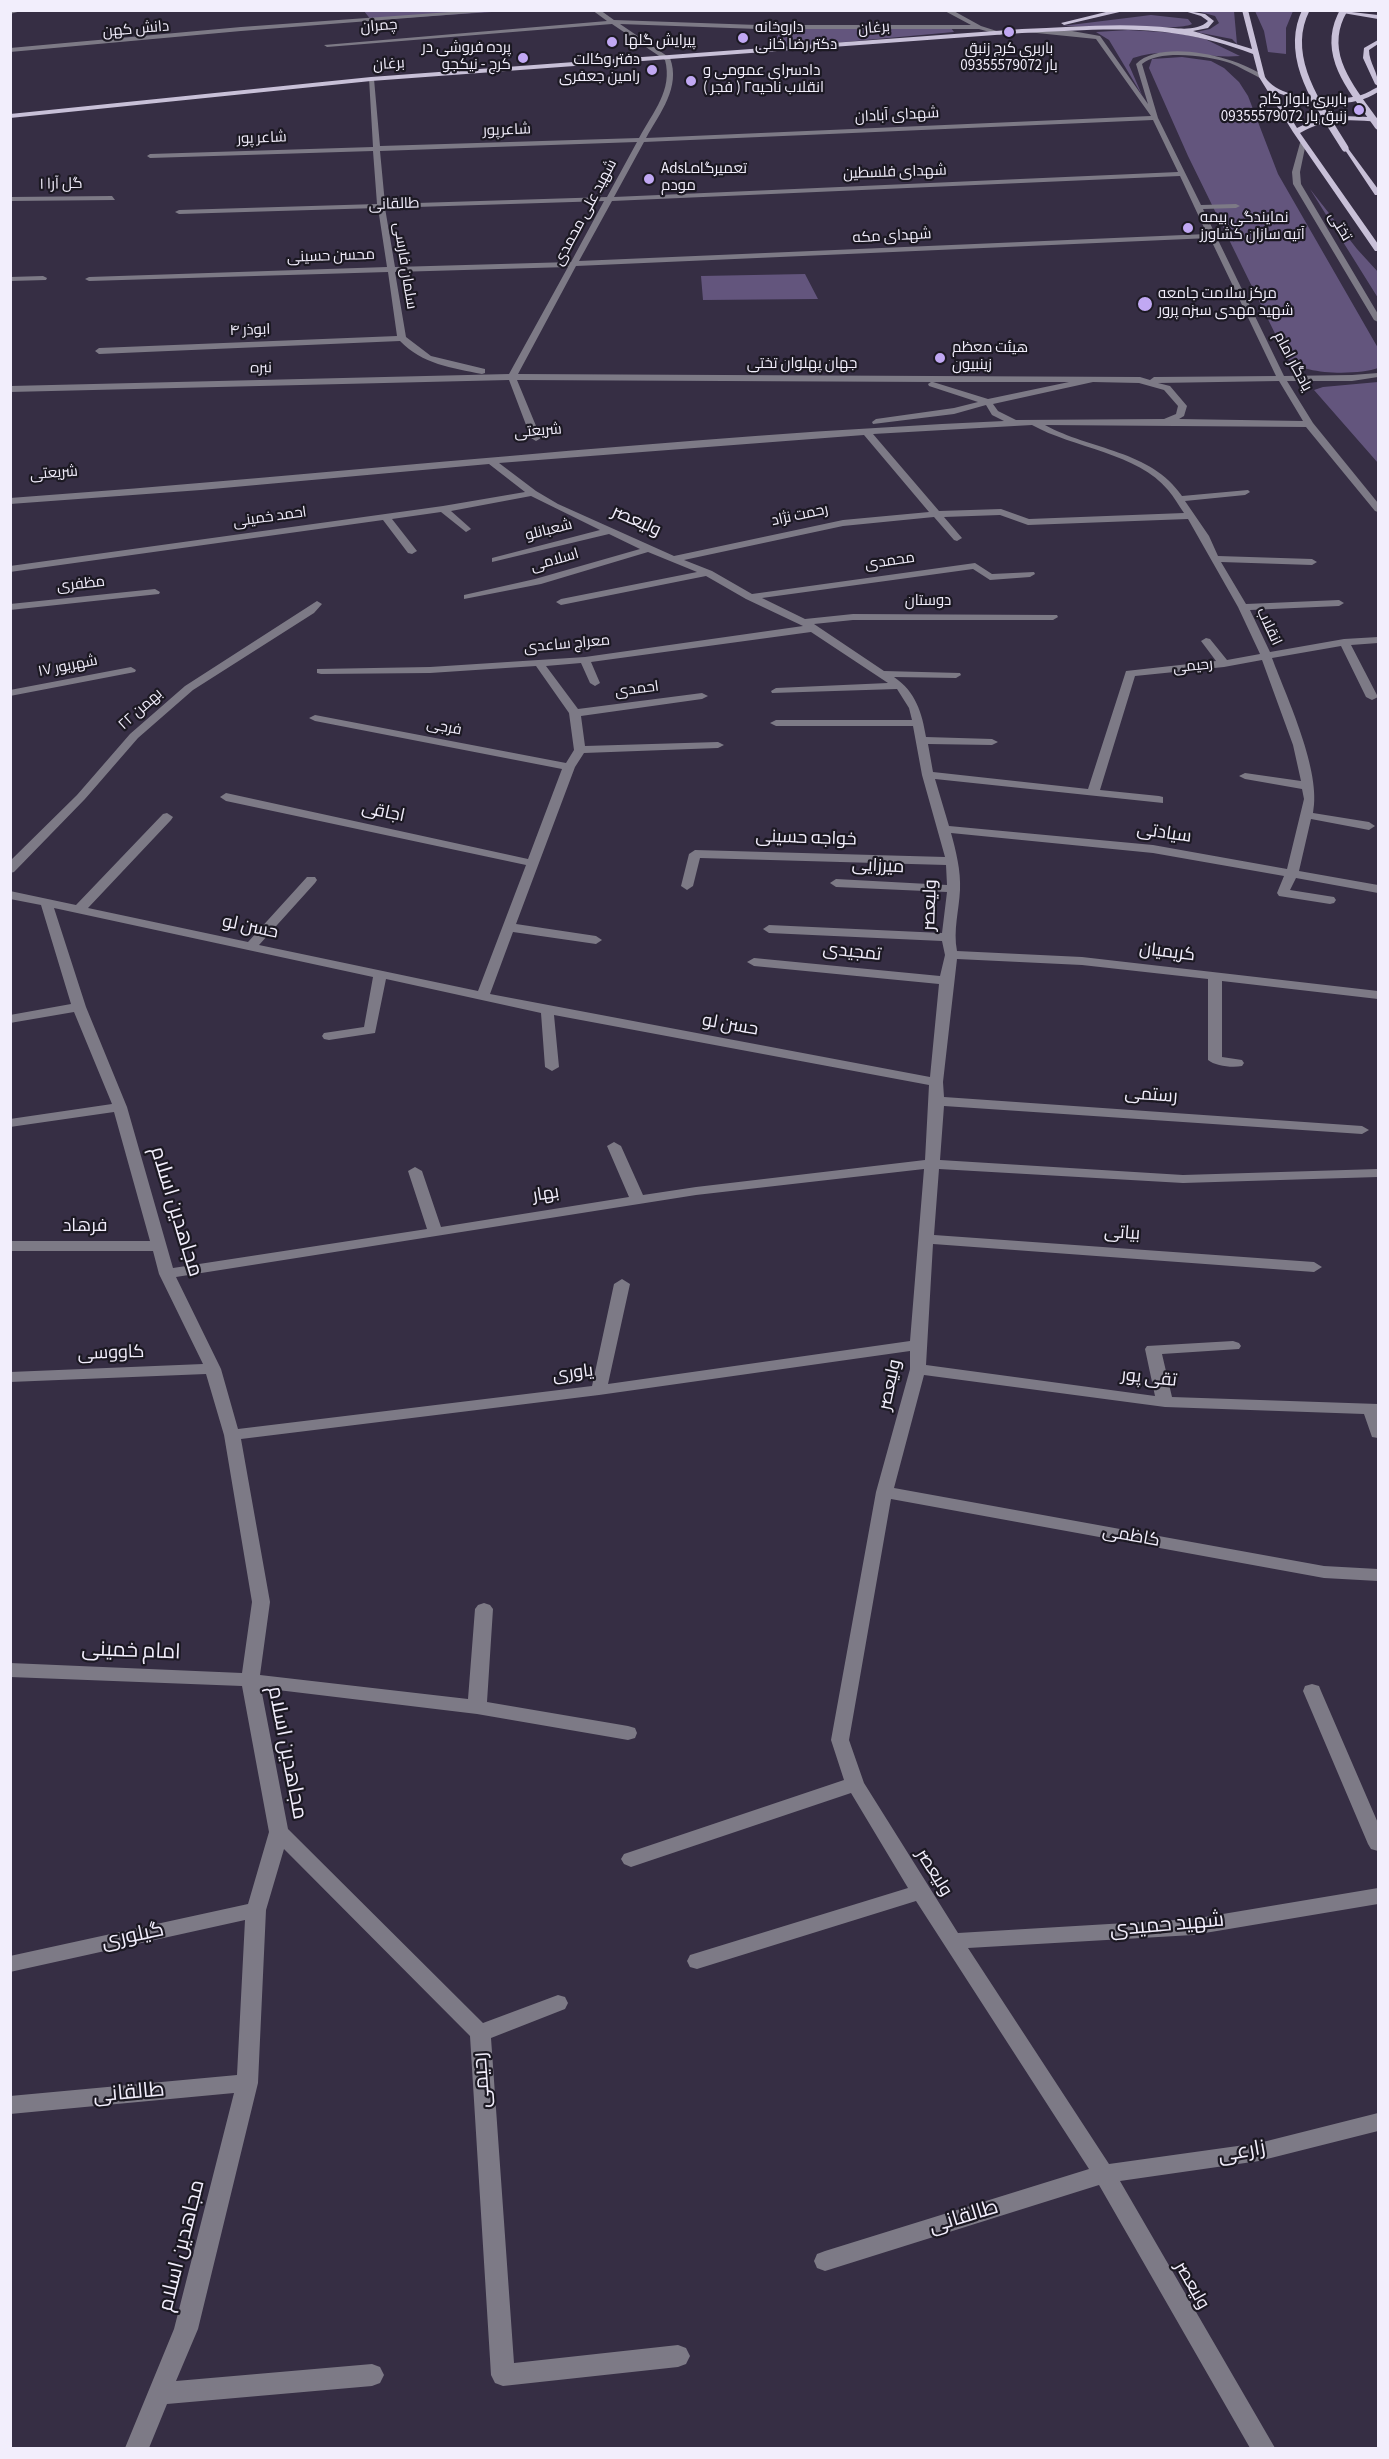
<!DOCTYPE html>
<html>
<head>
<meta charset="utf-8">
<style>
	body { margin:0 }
	#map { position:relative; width:1389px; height:2459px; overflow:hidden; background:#362e44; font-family:"Source Sans 3",sans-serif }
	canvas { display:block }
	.frame { position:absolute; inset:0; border:12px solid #f2eefc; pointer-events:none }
</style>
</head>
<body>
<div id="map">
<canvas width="1389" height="2459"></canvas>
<div class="frame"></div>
</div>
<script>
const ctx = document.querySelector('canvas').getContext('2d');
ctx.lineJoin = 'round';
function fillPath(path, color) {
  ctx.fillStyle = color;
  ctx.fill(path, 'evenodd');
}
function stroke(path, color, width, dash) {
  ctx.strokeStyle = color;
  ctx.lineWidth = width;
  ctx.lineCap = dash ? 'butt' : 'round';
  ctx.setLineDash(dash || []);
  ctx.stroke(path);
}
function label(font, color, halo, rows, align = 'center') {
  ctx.font = font + ' "Source Sans 3",Cairo,sans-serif';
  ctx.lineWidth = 4.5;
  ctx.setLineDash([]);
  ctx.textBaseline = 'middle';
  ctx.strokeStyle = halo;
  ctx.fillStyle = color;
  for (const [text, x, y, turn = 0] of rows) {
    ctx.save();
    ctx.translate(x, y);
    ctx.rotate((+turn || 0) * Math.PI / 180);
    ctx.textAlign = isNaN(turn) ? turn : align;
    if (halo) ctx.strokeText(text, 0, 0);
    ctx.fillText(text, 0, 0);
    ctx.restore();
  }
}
fillPath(new Path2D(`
	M 364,11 L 507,11 L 371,20 Z
	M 1197,11 L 1234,11 L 1237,44 L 1232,39 L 1196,32 L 1210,29 L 1219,23 L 1215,16 Z
	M 1255,11 L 1293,11 L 1286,28 L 1286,54 L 1268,52 L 1264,31 Z
	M 1151,15 L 1188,19 L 1192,24 C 1181,31 1083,26 1062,26 Z
	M 951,28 L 954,32 L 790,47 L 774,42 L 782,29 Z
	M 1128,30 L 1177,33 L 1205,39 L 1240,56 C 1204,59 1169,46 1133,58 L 1129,65 L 1142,95 L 1109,40 L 1096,32 Z
	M 1182,57 L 1211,61 L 1224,68 L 1239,82 L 1248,96 L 1278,174 L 1378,348 L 1378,368 C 1359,375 1301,376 1287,358 L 1188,156 L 1149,68 L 1152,59 Z
	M 1310,189 L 1357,249 L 1378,272 L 1378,298 Z
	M 805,274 L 818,299 L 703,300 L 701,276 Z
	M 1378,382 L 1378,463 L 1314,390 L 1323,387 Z`), '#63557d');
fillPath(new Path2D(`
	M 10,10 L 25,10 L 10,14 Z
	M 478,10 L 510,10 L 241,31 L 10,52 L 10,48 L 241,27 Z
	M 592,10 L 600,10 L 614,20 L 758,25 L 971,25 L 943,10 L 952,10 L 981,26 L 1003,33 L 1000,35 L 979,29 L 758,29 L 620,24 L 670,58 C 681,87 660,113 646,138 L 1151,116 L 1096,39 L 1027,32 L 1029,29 L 1072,31 L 1100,36 L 1148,104 L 1136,64 C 1162,38 1239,57 1265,77 L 1260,78 C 1250,73 1240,67 1230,63 C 1209,56 1160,49 1142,64 L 1158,118 L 1201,205 L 1236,204 L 1240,206 L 1236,208 L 1203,209 L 1284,376 L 1352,375 L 1378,373 L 1378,377 L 1352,381 L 1287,381 L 1313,423 L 1378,503 L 1378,512 L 1375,511 L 1306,427 L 1045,425 C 1090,450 1151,450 1182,496 L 1248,490 L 1250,492 L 1245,495 L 1185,501 L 1209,536 L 1218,556 L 1312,559 L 1317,562 L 1312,565 L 1221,562 L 1246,604 L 1339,600 L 1344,603 L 1339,606 L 1250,610 L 1270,652 L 1344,639 L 1378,637 L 1378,643 L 1351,645 L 1378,697 L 1372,700 L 1366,697 L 1341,646 L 1272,658 C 1287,698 1322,772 1313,813 L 1369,822 L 1375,826 L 1369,830 L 1311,819 L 1299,871 L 1378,885 L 1378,893 L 1296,878 L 1290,890 L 1334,897 L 1336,900 L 1334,903 L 1330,904 L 1279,896 L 1277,893 L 1284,876 L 1153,853 L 951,833 C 956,851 961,871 960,890 C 959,911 953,930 957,951 L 1082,957 L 1378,991 L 1378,999 L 1222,981 L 1222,1057 L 1242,1060 L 1244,1063 L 1242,1066 C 1232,1068 1215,1066 1208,1060 L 1208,979 L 1082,965 L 957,959 L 943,1082 L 944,1097 L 1362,1126 L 1369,1130 L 1362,1134 L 944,1106 L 940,1160 L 1183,1175 L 1378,1169 L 1378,1177 L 1183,1183 L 939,1169 L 934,1235 L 1314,1262 L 1322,1267 L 1314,1272 L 933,1244 L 926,1365 L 1155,1396 L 1145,1349 L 1147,1346 L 1233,1341 L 1239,1343 L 1241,1346 L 1239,1349 L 1162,1354 L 1172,1397 L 1378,1404 L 1378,1438 L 1372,1437 L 1364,1414 L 1165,1407 L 924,1375 L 894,1488 L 1324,1566 L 1378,1569 L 1378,1581 L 1324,1578 L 891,1499 L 849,1740 L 864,1783 L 958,1933 L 1193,1919 L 1378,1888 L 1378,1904 L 1193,1935 L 968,1948 L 1109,2164 L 1259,2143 L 1378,2113 L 1378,2131 L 1259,2161 L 1120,2181 L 1275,2448 L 1250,2448 L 1099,2185 L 825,2271 L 817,2268 L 814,2261 L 817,2254 L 825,2251 L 1089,2169 L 916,1901 L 697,1969 L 690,1967 L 687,1961 L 690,1955 L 908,1888 L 851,1793 L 631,1867 L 624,1864 L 621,1859 L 624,1854 L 844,1780 L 831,1740 L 876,1492 L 910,1369 L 910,1351 L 599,1395 L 241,1439 L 270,1602 L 260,1675 L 468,1699 L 475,1609 L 478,1605 L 484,1603 L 490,1605 L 493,1609 L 487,1702 L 628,1726 L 635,1728 L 637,1733 L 635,1738 L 628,1740 L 477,1714 L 261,1688 L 288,1829 L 483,2023 L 558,1995 L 565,1997 L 568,2003 L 565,2009 L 491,2038 L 514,2363 L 678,2345 L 686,2348 L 690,2356 L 686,2364 L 678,2367 L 503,2386 L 495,2383 L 491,2375 L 470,2036 L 284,1849 L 266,1910 L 258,2083 L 198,2329 L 176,2381 L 372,2364 L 380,2367 L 384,2375 L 380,2383 L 372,2386 L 167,2404 L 149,2448 L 125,2448 L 174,2329 L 234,2093 L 10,2114 L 10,2096 L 237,2075 L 245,1920 L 10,1972 L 10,1956 L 248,1904 L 269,1832 L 242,1686 L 10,1677 L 10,1663 L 242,1673 L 252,1602 L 224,1435 L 206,1374 L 10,1382 L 10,1372 L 203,1364 L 159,1274 L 153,1251 L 10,1251 L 10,1241 L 150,1241 L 114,1112 L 10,1127 L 10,1119 L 112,1104 L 74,1012 L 10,1023 L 10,1015 L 71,1004 L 41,905 L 10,899 L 10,891 L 76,905 L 163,814 L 167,813 L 173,817 L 171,820 L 88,908 L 248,942 L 307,877 L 315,877 L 317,880 L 315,883 L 259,945 L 478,991 L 526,865 L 226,801 L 220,797 L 226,793 L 528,859 L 562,769 L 315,721 L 309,718 L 315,715 L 566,763 L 574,750 L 569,713 L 536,666 L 430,673 L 321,674 L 317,673 L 317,669 L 430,667 L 585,657 L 803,626 L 746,599 L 706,576 L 561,605 L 556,602 L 561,599 L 697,572 L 648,552 L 541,584 L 464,599 L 464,595 L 535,579 L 640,549 L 609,534 L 492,562 L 492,558 L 600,530 L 531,496 L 451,511 L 469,527 L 471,529 L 466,532 L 441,512 L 392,519 L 417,551 L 412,554 L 408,553 L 383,520 L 10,572 L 10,566 L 443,506 L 525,492 L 489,464 L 201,490 L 10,504 L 10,498 C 342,474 672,436 1004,421 L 992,415 L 986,405 L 954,414 L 873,424 L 872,422 L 876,419 L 954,408 L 978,402 L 929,386 L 928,384 L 931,382 L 517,380 L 541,438 L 536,441 L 531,438 L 509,380 L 10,392 L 10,386 L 509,374 L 568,267 L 395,272 L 406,337 L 431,356 L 485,369 L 485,373 L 482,374 C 452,368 422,364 400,341 L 99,354 L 95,351 L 99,348 L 397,336 L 388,272 L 89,281 L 85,279 L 89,277 L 387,267 L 378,208 L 179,214 L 175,212 L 179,210 L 377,204 L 373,151 L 150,158 L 147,156 L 150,154 L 373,147 L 369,78 L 374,79 L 380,146 L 639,138 C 653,112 673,90 665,60 L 612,24 L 327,47 L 324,45 L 607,21 ZM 1153,120 L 1178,172 L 614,197 L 644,142 ZM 637,142 L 607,197 L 385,204 L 380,151 ZM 1180,176 L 1207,234 L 579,261 L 612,201 ZM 604,201 L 571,262 L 395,267 L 385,208 ZM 1210,238 L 1276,376 L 1154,377 L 1150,380 L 1140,377 L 518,374 L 576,266 ZM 1279,381 L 1303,421 L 1179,419 L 1184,416 L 1187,406 L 1170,386 L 1158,383 ZM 933,382 L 1069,382 L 988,399 ZM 1093,382 L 1139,383 L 1164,390 L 1178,406 L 1176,414 L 1164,419 L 1016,420 L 998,411 L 993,404 ZM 1032,425 C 1073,448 1138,453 1168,490 C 1174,497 1179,506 1184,513 L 1029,519 L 1001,509 L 939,511 L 873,434 ZM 864,435 L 929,512 L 843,520 L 674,556 L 558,504 L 536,491 L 499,463 ZM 1000,515 L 1028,525 L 1188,519 L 1238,607 L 1260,654 L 1227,660 L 1210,639 L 1206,638 L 1201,641 L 1216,661 L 1126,671 L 1088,789 L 933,772 L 928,744 L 992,745 L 998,742 L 992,739 L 926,737 C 922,713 916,692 894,677 L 956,678 L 961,675 L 960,673 L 884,671 L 814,624 L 853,620 L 1053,620 L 1058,617 L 1057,615 L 853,614 L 805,619 L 762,598 L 973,569 L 990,580 L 1030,577 L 1035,574 L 1034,572 L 992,574 L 975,563 L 752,594 L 712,571 L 684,560 L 843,526 L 934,517 L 954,540 L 957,541 L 962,538 L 944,517 ZM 811,632 L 888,683 L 776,688 L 771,691 L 772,693 L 897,689 L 909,708 L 912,720 L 776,720 L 770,723 L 776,726 L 913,726 L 922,775 L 945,857 L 695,850 L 689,854 L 681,886 L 687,890 L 693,886 L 700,858 L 946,865 L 947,885 L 836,879 L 830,883 L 836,887 L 947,892 L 942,933 L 769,925 L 763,929 L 769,933 L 942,941 L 945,955 L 940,976 L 754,958 L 747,962 L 754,966 L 939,984 L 930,1077 L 490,994 L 513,932 L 596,944 L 602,940 L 596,936 L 516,924 L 575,767 L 584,753 L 718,748 L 724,745 L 718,742 L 585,746 L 581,716 L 702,699 L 708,696 L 702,693 L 578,709 L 546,666 L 581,663 L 590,683 L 595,686 L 600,683 L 591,662 ZM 1262,660 L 1293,745 L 1301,781 L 1245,773 L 1239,776 L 1245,779 L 1302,789 L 1304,799 L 1287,869 L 1153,845 L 949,826 L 935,779 L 1163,803 L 1163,797 L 1159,796 L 1100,790 L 1135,676 L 1224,667 ZM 54,908 L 373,977 L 364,1027 L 324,1033 L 322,1036 L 324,1039 L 329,1040 L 375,1033 L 386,979 L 541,1013 L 545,1067 L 552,1071 L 559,1067 L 554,1015 L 929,1085 L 925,1160 L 696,1187 L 643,1195 L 621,1146 L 614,1142 L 607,1146 L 629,1197 L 441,1227 L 422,1171 L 415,1167 L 408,1171 L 427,1229 L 173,1268 L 127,1107 L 86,1007 ZM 924,1169 L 910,1341 L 608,1384 L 630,1284 L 622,1279 L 614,1284 L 592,1386 L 238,1429 L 221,1369 L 176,1277 L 696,1195 Z
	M 1303,141 L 1306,143 L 1300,172 L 1301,184 L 1378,314 L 1378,322 L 1374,320 L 1293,184 L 1292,172 L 1300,143 Z
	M 112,196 L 115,200 L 10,201 L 10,197 Z
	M 43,276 L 47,278 L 46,280 L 10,281 L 10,277 Z
	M 155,589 L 160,592 L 159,594 L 10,610 L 10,604 Z
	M 317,601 L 322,604 L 314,613 L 193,690 L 138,738 L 85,799 L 14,872 L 10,873 L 10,861 L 77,795 L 130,734 L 185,686 Z
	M 131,667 L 136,670 L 135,672 L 10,696 L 10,690 Z
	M 1312,1684 L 1319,1686 L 1321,1691 L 1378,1823 L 1378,1851 L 1371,1849 L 1368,1844 L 1303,1691 L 1305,1686 Z`), '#7d7a86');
fillPath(new Path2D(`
	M 1114,10 L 1128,10 L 1064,25 L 1061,23 Z
	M 1181,10 L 1205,14 L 1214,21 L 1208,28 L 1193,31 L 1252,49 L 1242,10 L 1248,10 L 1265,77 C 1279,100 1333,102 1357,96 C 1365,95 1371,90 1378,87 L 1378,92 C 1350,111 1305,103 1275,92 L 1297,128 C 1322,114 1351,115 1378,118 L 1378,122 C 1351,119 1324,118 1300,133 L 1378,244 L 1378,251 L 1375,251 L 1293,132 L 1259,77 L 1253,54 C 1171,22 1108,29 1022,33 L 371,81 L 10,118 L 10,114 L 371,77 L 1022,29 C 1072,27 1123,22 1173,28 C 1183,29 1200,30 1208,21 L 1201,16 Z
	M 1334,10 L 1378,15 L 1378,19 L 1337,12 Z
	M 1378,40 L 1378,44 L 1369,50 C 1369,63 1379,73 1378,86 L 1375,84 L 1363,58 L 1364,48 Z
	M 1343,147 L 1347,147 L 1378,189 L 1378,195 L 1375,195 Z`), '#c8c0d8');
stroke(new Path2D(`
	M 1306,10 C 1282,58 1320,107 1345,148
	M 1344,10 C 1318,54 1353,90 1378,126`), '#c8c0d8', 7);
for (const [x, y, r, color] of [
	[1009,32,6,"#c1a8f3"],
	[743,38,6,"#c1a8f3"],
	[612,42,6,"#c1a8f3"],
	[523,58,6,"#c1a8f3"],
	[652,70,6,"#c1a8f3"],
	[691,81,6,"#c1a8f3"],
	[1359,110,6,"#c1a8f3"],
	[649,179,6,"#c1a8f3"],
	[1188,228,6,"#c1a8f3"],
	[1145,304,8,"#c1a8f3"],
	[940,358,6,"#c1a8f3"]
]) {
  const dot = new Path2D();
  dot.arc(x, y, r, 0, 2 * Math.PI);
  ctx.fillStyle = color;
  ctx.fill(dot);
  stroke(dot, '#1c1923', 2);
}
label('15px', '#f2eefc', '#1c1923', [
	["چمران",379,27,-5],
	["برغان",874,29,-5],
	["دانش کهن",136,30,-5],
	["برغان",389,65,-4],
	["شهدای آبادان",897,116,-3],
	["شاعرپور",507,131,-2],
	["شاعر پور",262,139,-2],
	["شهدای فلسطین",895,173,-2],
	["گل آرا ۱",61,185,-1],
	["طالقانی",394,205,-2],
	["شهید علی محمدی",586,213,-62],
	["تختی",1339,227,59],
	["شهدای مکه",892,237,-3],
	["محسن حسینی",331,257,-2],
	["سلمان فارسی",404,266,81],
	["ابوذر ۴",250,331,-2],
	["یادگار امام",1292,362,62],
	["جهان پهلوان تختی",802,365],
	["نبره",261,369,-1],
	["شریعتی",538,432,-5],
	["شریعتی",54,474,-4],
	["رحمت نژاد",800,516,-12],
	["احمد خمینی",270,518,-8],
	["شعبانلو",549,531,-14],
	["اسلامی",555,561,-16],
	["محمدی",890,562,-8],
	["مظفری",81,585,-6],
	["دوستان",928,602],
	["انقلاب",1268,627,65],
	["معراج ساعدی",567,645,-5],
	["۱۷ شهریور",68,667,-11],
	["رحیمی",1193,667,-6],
	["احمدی",637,690,-7],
	["۲۲ بهمن",141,710,-42],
	["فرجی",444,728,11]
]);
label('15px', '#f2eefc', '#1c1923', [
	["داروخانه",755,29],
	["دکتر رضا خانی",755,46],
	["پیرایش گلها",624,42],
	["پرده فروشی در",511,49,"right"],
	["کرج - نیکجو",511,66,"right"],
	["باربری کرج زنبق",1009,50,"center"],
	["بار 09355579072",1009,67,"center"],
	["دفتر وکالت",640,61,"right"],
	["رامین جعفری",640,78,"right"],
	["دادسرای عمومی و",703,72],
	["انقلاب ناحیه۲ ( فجر )",703,89],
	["باربری بلوار کاج",1347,101,"right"],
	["زنبق بار 09355579072",1347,118,"right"],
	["AdsLتعمیرگاه",661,170],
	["مودم",661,187],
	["نمایندگی بیمه",1200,219],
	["آتیه سازان کشاورز",1200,236],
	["مرکز سلامت جامعه",1158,295],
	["شهید مهدی سبزه پرور",1158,312],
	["هیئت معظم",952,349],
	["زینبیون",952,366]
], 'left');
label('18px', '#f2eefc', '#1c1923', [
	["ولیعصر",636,522,24],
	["اجاقی",383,813,12],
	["سیادتی",1164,834,8],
	["خواجه حسینی",806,839,2],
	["میرزایی",878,867,3],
	["ولیعصر",931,905,-88],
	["حسن لو",250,928,12],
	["تمجیدی",852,953,6],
	["کریمیان",1167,953,7],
	["حسن لو",730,1026,10],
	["رستمی",1151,1096,4],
	["بهار",546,1195,-9],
	["فرهاد",85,1227],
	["بیاتی",1122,1234,4],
	["کاووسی",111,1354,-2],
	["یاوری",573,1374,-7],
	["تقی پور",1149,1379,6],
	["ولیعصر",891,1385,-78],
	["کاظمی",1131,1537,10],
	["ولیعصر",933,1873,58],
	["ولیعصر",1191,2286,60]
]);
label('21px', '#f2eefc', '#1c1923', [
	["مجاهدین اسلام",175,1212,73],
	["امام خمینی",131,1652,2],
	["مجاهدین اسلام",286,1753,79],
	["شهید حمیدی",1167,1926,-5],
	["گیلوری",133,1937,-12],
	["رحیمی",483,2080,-94],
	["طالقانی",129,2094,-5],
	["زارعی",1242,2153,-10],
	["طالقانی",964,2218,-17],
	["مجاهدین اسلام",183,2246,-76]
]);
</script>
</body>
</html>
